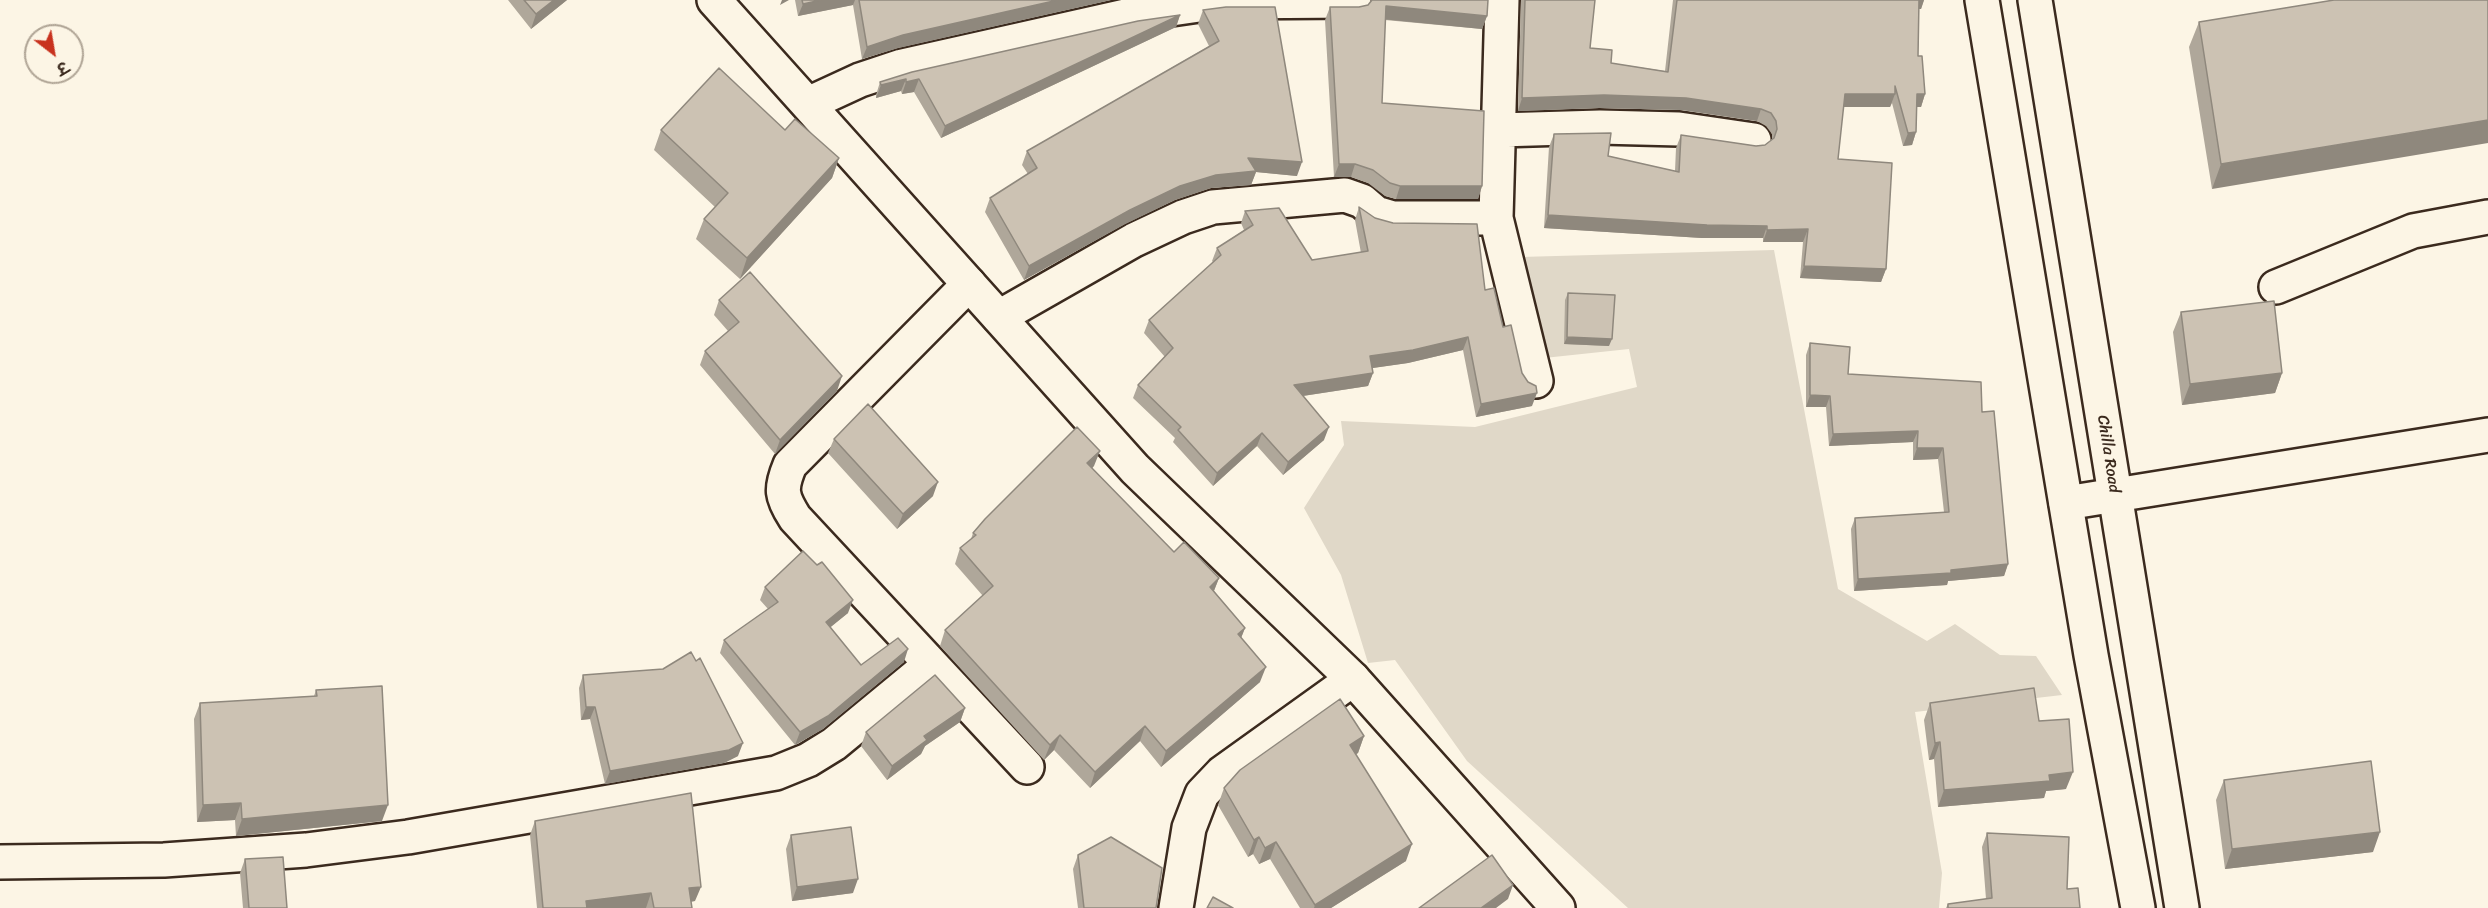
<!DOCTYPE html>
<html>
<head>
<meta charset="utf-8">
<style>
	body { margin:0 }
	#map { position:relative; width:2488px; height:908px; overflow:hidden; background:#fcf5e5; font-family:Sriracha,"Playpen Sans Deva",sans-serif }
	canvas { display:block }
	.north { position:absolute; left:24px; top:24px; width:60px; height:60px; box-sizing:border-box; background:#fcf5e5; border:2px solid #afa495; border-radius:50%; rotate:149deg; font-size:16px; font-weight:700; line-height:24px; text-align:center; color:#3b2a1e }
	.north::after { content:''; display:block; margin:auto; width:21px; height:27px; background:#c8321e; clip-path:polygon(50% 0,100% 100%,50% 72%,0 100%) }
</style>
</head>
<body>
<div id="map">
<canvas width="2488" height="908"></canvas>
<div class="north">उ</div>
</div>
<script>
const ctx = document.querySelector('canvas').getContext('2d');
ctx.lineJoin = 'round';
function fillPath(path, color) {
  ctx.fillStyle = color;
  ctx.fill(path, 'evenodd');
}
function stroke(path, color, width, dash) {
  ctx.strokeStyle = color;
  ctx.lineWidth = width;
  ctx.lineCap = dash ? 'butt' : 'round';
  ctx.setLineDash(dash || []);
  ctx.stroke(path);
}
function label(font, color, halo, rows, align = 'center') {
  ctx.font = font + ' Sriracha,sans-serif';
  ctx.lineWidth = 4.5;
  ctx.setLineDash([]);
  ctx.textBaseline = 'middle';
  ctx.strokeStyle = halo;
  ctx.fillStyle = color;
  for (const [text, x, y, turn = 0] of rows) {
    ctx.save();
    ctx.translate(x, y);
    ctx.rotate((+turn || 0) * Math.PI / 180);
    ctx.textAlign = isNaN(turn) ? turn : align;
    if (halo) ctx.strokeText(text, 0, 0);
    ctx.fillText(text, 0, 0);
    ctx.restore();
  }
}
fillPath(new Path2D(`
	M 1774,250 L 1838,589 L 1927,641 L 1955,624 L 2000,655 L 2036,656 L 2062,695 L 1915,712 L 1942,873 L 1939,908 L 1628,908 L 1467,761 L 1395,660 L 1368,663 L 1341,575 L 1304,508 L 1344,445 L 1341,421 L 1475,427 L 1637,387 L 1629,349 L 1544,358 L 1520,257 Z`), '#e0d8c8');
const street = new Path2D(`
	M 1502,0 L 1496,218 L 1536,381
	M 808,104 L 860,80 L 902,66 L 1130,15 L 1220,2 L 1354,1
	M 1499,130 L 1600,127 L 1679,129 L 1754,140
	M 969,284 L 790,465 C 780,489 781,496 795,518 L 1027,767
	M 2276,287 L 2413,231 L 2488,217
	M 999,317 L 1134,240 L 1183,217 L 1213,207 L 1345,195 L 1362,201 L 1376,213 L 1393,218 L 1496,218
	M 2066,503 L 2488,435
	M 0,862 L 164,860 L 306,850 L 408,837 L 776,773 L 808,760 L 834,744 L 931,664
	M 1176,908 L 1189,828 L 1202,794 L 1222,773 L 1353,679`);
const secondary = new Path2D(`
	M 714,0 L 1135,469 L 1353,679 L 1558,908
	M 1982,0 L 2091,655 L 2138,908
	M 2035,0 L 2182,908`);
stroke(street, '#3b2a1e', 38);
stroke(secondary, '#3b2a1e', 38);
stroke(street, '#fcf5e5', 33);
stroke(secondary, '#fcf5e5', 33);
fillPath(new Path2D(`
	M 508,0 L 567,0 L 531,29 Z
	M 795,0 L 1111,0 L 898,48 L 862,59 L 853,5 L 798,16 Z
	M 1521,0 L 1595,0 L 1590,48 L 1611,63 L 1665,71 L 1673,0 L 1924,0 L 1921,9 L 1919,9 L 1918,56 L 1925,94 L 1921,107 L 1917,107 L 1916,132 L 1912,145 L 1903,146 L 1892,103 L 1890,107 L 1843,107 L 1838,159 L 1886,269 L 1881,282 L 1800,278 L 1803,242 L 1763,242 L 1763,238 L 1702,238 L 1544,228 L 1549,147 L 1554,134 L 1608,156 L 1675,171 L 1676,148 L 1681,135 L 1756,146 L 1765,145 L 1772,139 L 1772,134 L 1766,126 L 1757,121 L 1682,110 L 1599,108 L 1518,111 Z
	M 2334,0 L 2212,189 L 2189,47 L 2199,22 Z
	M 1368,5 L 1487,16 L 1482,29 L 1385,20 L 1382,103 L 1482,186 L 1478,199 L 1396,199 L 1385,196 L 1368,183 L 1351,177 L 1334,177 L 1325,20 L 1330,7 L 1359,7 Z
	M 1203,10 L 1297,176 L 1256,172 L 1251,185 L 1211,188 L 1175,200 L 1125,224 L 1024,280 L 985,212 L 990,198 L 1028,174 L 1022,165 L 1027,151 L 1209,46 L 1198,24 Z
	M 1180,15 L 1176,27 L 941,138 L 914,92 L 902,94 L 901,91 L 876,98 L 876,95 L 880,82 Z
	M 661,130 L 839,158 L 832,178 L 740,279 L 696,239 L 704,219 L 715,207 L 654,150 Z
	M 1359,207 L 1375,218 L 1485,290 L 1503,327 L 1522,373 L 1532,406 L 1476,417 L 1463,350 L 1408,363 L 1372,368 L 1373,373 L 1368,386 L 1303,396 L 1324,440 L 1283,475 L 1257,446 L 1213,486 L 1173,442 L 1175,438 L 1133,398 L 1138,385 L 1165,357 L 1144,333 L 1149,320 L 1213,262 L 1212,261 L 1217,248 L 1244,230 L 1241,223 L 1245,211 L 1312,260 L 1361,253 L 1355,220 Z
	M 1568,293 L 1609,346 L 1564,344 L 1565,300 Z
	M 719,300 L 837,391 L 775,454 L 700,365 L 705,351 L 728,331 L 714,315 Z
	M 2181,312 L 2282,373 L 2275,393 L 2182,405 L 2173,332 Z
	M 1810,343 L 1848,374 L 1982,412 L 2008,564 L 2004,576 L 1948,581 L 1947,585 L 1854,591 L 1851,529 L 1855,518 L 1944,512 L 1938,459 L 1913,460 L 1913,442 L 1829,446 L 1826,407 L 1806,407 L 1806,355 Z
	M 834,439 L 933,496 L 897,529 L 828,453 Z
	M 1094,466 L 1092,468 L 1174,552 L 1219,578 L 1214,591 L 1245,628 L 1241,638 L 1260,682 L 1161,767 L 1140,741 L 1090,788 L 1054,750 L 1044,760 L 940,646 L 945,630 L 983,596 L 955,564 L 960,548 L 971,539 L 973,533 Z
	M 765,587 L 848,613 L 830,627 L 861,665 L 904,662 L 823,729 L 795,745 L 720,653 L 724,640 L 768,609 L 760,600 Z
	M 583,675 L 738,756 L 724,763 L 605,784 L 590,719 L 581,720 L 579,688 Z
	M 316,690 L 382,821 L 236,836 L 235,820 L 197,822 L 194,719 L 200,703 L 314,696 Z
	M 1930,703 L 2039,721 L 2066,789 L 2046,791 L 2044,798 L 1938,807 L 1934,759 L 1929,760 L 1924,720 Z
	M 965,708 L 960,722 L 925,746 L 921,754 L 887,780 L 861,746 L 866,732 Z
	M 1364,736 L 1358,753 L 1356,754 L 1406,861 L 1331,908 L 1300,908 L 1270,859 L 1259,864 L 1253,854 L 1248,857 L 1218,805 L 1224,788 Z
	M 2224,780 L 2373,852 L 2225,869 L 2216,800 Z
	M 535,821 L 695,901 L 691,902 L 692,908 L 537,908 L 530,835 Z
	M 1987,833 L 2067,889 L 2080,908 L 1946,908 L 1948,904 L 1986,899 L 1982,847 Z
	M 791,835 L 853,893 L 792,901 L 786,849 Z
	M 1078,855 L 1156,908 L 1078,908 L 1073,869 Z
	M 245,859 L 287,908 L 243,908 L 240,873 Z`), '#afa79a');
fillPath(new Path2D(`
	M 554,0 L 567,0 L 531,29 L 536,14 Z
	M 782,0 L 789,0 L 780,5 Z
	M 821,0 L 855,0 L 853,5 L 798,16 L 803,4 Z
	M 1058,0 L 1111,0 L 898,48 L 862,59 L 867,47 L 903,35 Z
	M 1918,0 L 1924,0 L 1921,9 L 1915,9 Z
	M 1386,6 L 1487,16 L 1482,29 L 1381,19 Z
	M 1180,15 L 1176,27 L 941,138 L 945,126 Z
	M 906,79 L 901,91 L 876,98 L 881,85 Z
	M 919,79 L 914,92 L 902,94 L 906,82 Z
	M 1845,94 L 1895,94 L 1890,107 L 1840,107 Z
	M 1917,94 L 1925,94 L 1921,107 L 1912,107 Z
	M 1604,95 L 1686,98 L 1761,109 L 1757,121 L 1682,110 L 1599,108 L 1518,111 L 1522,98 Z
	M 2488,120 L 2488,143 L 2212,189 L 2221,164 Z
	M 1916,132 L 1912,145 L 1903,146 L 1908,133 Z
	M 839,158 L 832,178 L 740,279 L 747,258 Z
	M 1248,158 L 1302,162 L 1297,176 L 1256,172 L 1251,185 L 1211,188 L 1175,200 L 1125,224 L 1024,280 L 1029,266 L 1130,210 L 1180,186 Z
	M 1339,164 L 1355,164 L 1351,177 L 1334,177 Z
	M 1400,186 L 1482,186 L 1478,199 L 1396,199 Z
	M 1548,215 L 1767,226 L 1763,238 L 1702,238 L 1544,228 Z
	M 1808,229 L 1803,242 L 1763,242 L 1767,230 Z
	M 1804,266 L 1886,269 L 1881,282 L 1800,278 Z
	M 1468,337 L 1463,350 L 1408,363 L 1366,369 L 1370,356 Z
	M 1567,337 L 1612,339 L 1609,346 L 1564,344 Z
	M 1373,373 L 1368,386 L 1289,398 L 1294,385 Z
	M 2282,373 L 2275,393 L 2182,405 L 2190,384 Z
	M 842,376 L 837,391 L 775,454 L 780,440 Z
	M 1537,393 L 1532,406 L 1476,417 L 1481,404 Z
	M 1810,395 L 1830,396 L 1826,407 L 1806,407 Z
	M 1329,427 L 1324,440 L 1283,475 L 1288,462 Z
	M 1918,431 L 1913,442 L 1829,446 L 1833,434 Z
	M 1262,433 L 1257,446 L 1213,486 L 1217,473 Z
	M 1917,448 L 1943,448 L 1938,459 L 1913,460 Z
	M 1100,451 L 1094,466 L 1082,479 L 1087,463 Z
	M 938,482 L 933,496 L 897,529 L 903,514 Z
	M 2008,564 L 2004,576 L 1948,581 L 1947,585 L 1854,591 L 1858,579 Z
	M 1219,578 L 1213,593 L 1210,587 Z
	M 853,600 L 848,613 L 821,635 L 826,622 Z
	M 1245,628 L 1239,643 L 1238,634 Z
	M 908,649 L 904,662 L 823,729 L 795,745 L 800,732 Z
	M 1266,667 L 1260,682 L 1161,767 L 1166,751 Z
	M 586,707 L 595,707 L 590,719 L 581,720 Z
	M 965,708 L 960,722 L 925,746 L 921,754 L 887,780 L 892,766 L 924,736 Z
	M 1145,726 L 1140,741 L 1090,788 L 1095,772 Z
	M 1060,735 L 1054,750 L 1044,760 L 1050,745 Z
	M 1364,736 L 1358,753 L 1344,762 L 1350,745 Z
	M 1940,742 L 1934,759 L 1929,760 L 1935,743 Z
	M 743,743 L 738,756 L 724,763 L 605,784 L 610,771 Z
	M 2073,772 L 2066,789 L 2046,791 L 2044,798 L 1938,807 L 1944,790 L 2049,775 Z
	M 241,803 L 235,820 L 197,822 L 203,805 Z
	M 388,805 L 382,821 L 236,836 L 242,819 Z
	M 2380,832 L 2373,852 L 2225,869 L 2232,849 Z
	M 1259,837 L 1253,854 L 1248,857 L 1254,840 Z
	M 1276,842 L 1270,859 L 1259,864 L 1265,848 Z
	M 1412,844 L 1406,861 L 1331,908 L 1314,908 L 1315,905 Z
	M 858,879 L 853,893 L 792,901 L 797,887 Z
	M 1513,885 L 1508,899 L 1496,908 L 1481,908 Z
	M 701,887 L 695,901 L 684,902 L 689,888 Z
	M 651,893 L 646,908 L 583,908 L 586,901 Z`), '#8f887d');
const building = new Path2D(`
	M 524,0 L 554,0 L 536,14 Z
	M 802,0 L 821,0 L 803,4 Z
	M 859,0 L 1058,0 L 903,35 L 867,47 Z
	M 1372,0 L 1488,0 L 1487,16 L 1386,6 L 1382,103 L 1484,111 L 1482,186 L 1400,186 L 1390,183 L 1373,170 L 1355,164 L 1339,164 L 1330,7 L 1359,7 L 1368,5 Z
	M 1525,0 L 1595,0 L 1590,48 L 1612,50 L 1611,63 L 1668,72 L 1677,0 L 1919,0 L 1918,56 L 1922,56 L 1925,94 L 1917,94 L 1916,132 L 1908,133 L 1895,86 L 1895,94 L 1845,94 L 1838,159 L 1892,163 L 1886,269 L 1804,266 L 1808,229 L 1767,230 L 1767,226 L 1707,225 L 1548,215 L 1554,134 L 1611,133 L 1608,156 L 1679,172 L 1681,135 L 1756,146 L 1765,145 L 1774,138 L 1777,129 L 1776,121 L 1771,113 L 1761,109 L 1686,98 L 1604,95 L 1522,98 Z
	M 2334,0 L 2488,0 L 2488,120 L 2221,164 L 2199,22 Z
	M 1226,7 L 1275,7 L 1302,162 L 1248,158 L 1256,171 L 1216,175 L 1180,186 L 1130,210 L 1029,266 L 990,198 L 1037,168 L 1027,151 L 1219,41 L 1203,10 Z
	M 1180,15 L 945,126 L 919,79 L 906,82 L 906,79 L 881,85 L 880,82 L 912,72 L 1138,21 Z
	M 719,68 L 785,130 L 795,119 L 839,158 L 747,258 L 704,219 L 728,193 L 661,130 Z
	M 1359,207 L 1375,218 L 1393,223 L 1477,224 L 1485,290 L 1494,288 L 1503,327 L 1511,325 L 1522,373 L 1528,382 L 1536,386 L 1537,393 L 1481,404 L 1468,337 L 1413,350 L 1370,356 L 1373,373 L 1294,385 L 1329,427 L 1288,462 L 1262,433 L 1217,473 L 1178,430 L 1181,427 L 1138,385 L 1173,348 L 1149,320 L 1221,255 L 1217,248 L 1253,225 L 1245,211 L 1279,208 L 1312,260 L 1368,251 Z
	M 750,272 L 842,376 L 780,440 L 705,351 L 739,322 L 719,300 Z
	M 1568,293 L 1615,295 L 1612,339 L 1567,337 Z
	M 2274,301 L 2282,373 L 2190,384 L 2181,312 Z
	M 1810,343 L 1850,347 L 1848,374 L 1981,382 L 1982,412 L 1994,411 L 2008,564 L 1951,570 L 1951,573 L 1858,579 L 1855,518 L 1949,512 L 1943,448 L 1917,448 L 1918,431 L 1833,434 L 1830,396 L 1810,395 Z
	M 868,404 L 938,482 L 903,514 L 834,439 Z
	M 1077,427 L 1100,451 L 1087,463 L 1174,552 L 1184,542 L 1219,578 L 1210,587 L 1245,628 L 1238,634 L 1266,667 L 1166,751 L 1145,726 L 1095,772 L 1060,735 L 1050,745 L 945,630 L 993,586 L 960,548 L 976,535 L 973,533 L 985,519 Z
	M 803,551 L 817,565 L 822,562 L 853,600 L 826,622 L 861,665 L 898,638 L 908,649 L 828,716 L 800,732 L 724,640 L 778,602 L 765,587 Z
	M 691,652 L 696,661 L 700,658 L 743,743 L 729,750 L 610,771 L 595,707 L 586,707 L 583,675 L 663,669 Z
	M 935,675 L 965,708 L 924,736 L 927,740 L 892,766 L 866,732 Z
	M 382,686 L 388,805 L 242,819 L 241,803 L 203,805 L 200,703 L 317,696 L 316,690 Z
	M 2034,688 L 2039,721 L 2069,719 L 2073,772 L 2049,775 L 2050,781 L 1944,790 L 1940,742 L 1935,743 L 1930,703 Z
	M 1340,699 L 1364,736 L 1350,745 L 1412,844 L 1315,905 L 1276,842 L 1265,848 L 1259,837 L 1254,840 L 1224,788 L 1240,770 Z
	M 2371,761 L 2380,832 L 2232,849 L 2224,780 Z
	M 691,793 L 701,887 L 689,888 L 692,908 L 654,908 L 651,893 L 586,901 L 587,908 L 543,908 L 535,821 Z
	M 851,827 L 858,879 L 797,887 L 791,835 Z
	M 1987,833 L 2069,837 L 2067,889 L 2078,888 L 2080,908 L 1948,908 L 1948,904 L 1992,898 Z
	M 1111,837 L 1162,868 L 1156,908 L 1084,908 L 1078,855 Z
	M 1492,855 L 1513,885 L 1481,908 L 1419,908 Z
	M 283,857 L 287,908 L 249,908 L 245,859 Z
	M 1213,897 L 1233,908 L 1207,908 Z`);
fillPath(building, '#ccc2b3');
stroke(building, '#8f887d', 1.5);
label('16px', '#3b2a1e', '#fcf5e5', [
	["Chilla Road",2108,454,81]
]);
</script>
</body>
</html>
